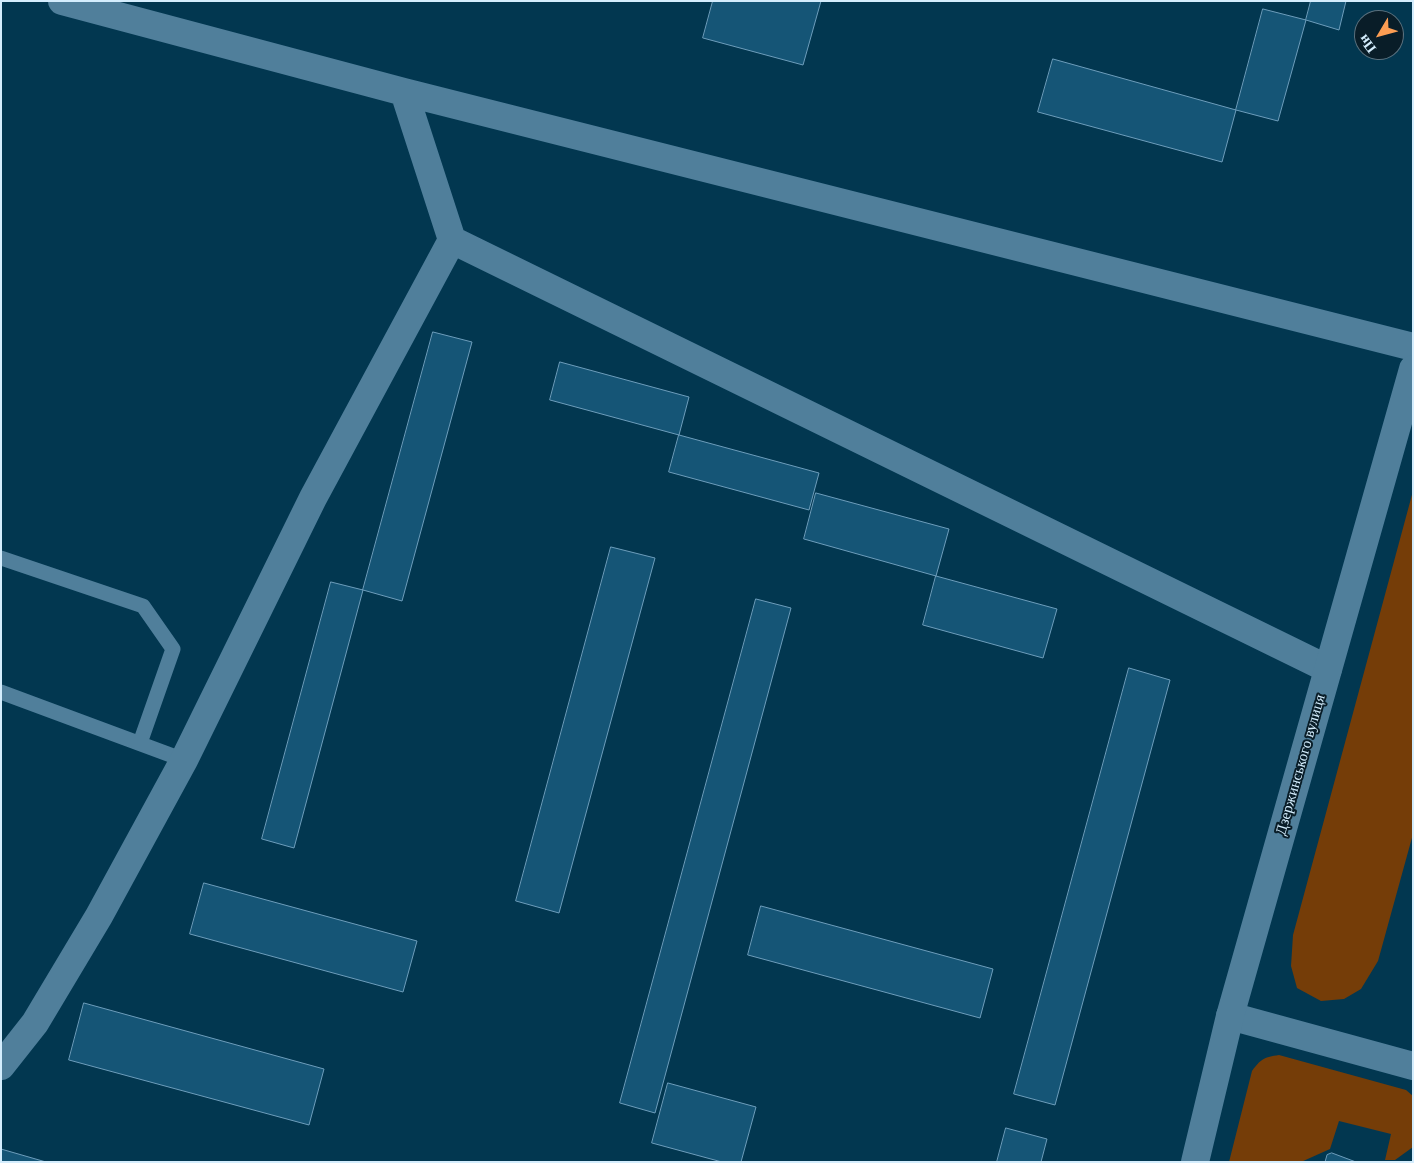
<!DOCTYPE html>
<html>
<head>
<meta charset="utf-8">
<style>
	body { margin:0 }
	#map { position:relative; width:1414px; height:1163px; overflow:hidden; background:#023750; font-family:"Times New Roman",serif }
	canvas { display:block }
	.frame { position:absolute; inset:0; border:2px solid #d4edfd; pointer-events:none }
	.north { position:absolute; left:1354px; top:10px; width:50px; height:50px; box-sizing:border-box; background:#091d28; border:1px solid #5a707d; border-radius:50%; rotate:233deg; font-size:14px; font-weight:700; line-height:20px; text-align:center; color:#d4edfd }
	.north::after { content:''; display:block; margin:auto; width:18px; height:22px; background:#fc9d53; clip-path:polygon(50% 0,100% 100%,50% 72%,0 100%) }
</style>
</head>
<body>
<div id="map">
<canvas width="1414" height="1163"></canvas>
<div class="frame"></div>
<div class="north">Пн</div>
</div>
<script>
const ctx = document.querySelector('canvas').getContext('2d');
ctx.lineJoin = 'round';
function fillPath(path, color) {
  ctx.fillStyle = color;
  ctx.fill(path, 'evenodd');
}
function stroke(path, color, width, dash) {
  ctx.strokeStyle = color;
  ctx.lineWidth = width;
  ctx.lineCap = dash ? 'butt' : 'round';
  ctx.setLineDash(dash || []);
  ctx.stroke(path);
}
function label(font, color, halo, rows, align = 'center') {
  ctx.font = font + ' "Times New Roman",serif';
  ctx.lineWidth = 4;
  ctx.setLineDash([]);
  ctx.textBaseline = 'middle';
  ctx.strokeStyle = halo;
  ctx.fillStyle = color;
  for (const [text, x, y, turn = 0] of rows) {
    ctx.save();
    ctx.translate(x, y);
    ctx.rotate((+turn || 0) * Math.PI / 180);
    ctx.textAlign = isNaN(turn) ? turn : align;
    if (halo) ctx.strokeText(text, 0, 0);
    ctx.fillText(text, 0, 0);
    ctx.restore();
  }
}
fillPath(new Path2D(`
	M 1413,491 L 1413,834 L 1378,961 L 1361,989 L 1344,999 L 1321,1001 L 1297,988 L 1291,966 L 1293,935 Z
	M 1279,1055 L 1406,1090 L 1413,1096 L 1413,1147 L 1395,1160 L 1385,1160 L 1391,1134 L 1339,1121 L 1330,1149 L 1301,1162 L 1229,1162 L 1252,1071 C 1261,1059 1264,1057 1279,1055 Z`), '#753d08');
const building = new Path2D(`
	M 713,1 L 821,1 L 803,65 L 703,38 Z
	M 1311,1 L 1346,1 L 1339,30 L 1306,20 Z
	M 1263,9 L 1306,20 L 1278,121 L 1236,110 Z
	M 1053,59 L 1236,110 L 1222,162 L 1038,112 Z
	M 433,332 L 472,342 L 402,601 L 363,590 Z
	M 560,362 L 689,397 L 679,435 L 550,400 Z
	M 679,435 L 819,473 L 809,510 L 669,472 Z
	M 816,493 L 949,529 L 936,576 L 804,539 Z
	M 611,547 L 655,558 L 559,913 L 516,901 Z
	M 936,576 L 1057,609 L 1043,658 L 923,625 Z
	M 331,582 L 363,590 L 294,848 L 262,839 Z
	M 756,599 L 791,608 L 655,1113 L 620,1103 Z
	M 1129,668 L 1170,680 L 1055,1105 L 1014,1094 Z
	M 204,883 L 417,941 L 403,992 L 190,934 Z
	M 761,906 L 993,969 L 980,1018 L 748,955 Z
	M 84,1003 L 324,1069 L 309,1125 L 69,1060 Z
	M 668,1083 L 756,1107 L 741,1162 L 722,1162 L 652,1143 Z
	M 1006,1128 L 1047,1139 L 1041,1162 L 997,1162 Z
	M 1,1149 L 46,1162 L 1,1162 Z
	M 1332,1153 L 1356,1162 L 1325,1162 L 1327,1155 Z`);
fillPath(building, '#155576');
stroke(building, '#6d9dbb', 1);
stroke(new Path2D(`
	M 1,558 L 143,606 L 173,649 L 140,743
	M 1,692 L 184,760`), '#507f9b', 15);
stroke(new Path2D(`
	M 62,1 L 404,92 L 1413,347
	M 404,92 L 452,240 L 1328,669
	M 1230,1016 L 1413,1066
	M 1,1066 L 35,1023 L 99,916 L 184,760 L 313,498 L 452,240`), '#507f9b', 28);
stroke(new Path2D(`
	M 1195,1162 L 1230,1016 L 1413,369`), '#507f9b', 28);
label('15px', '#d4edfd', '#091d28', [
	["Дзержинського вулиця",1301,765,-74]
]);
</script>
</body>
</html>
